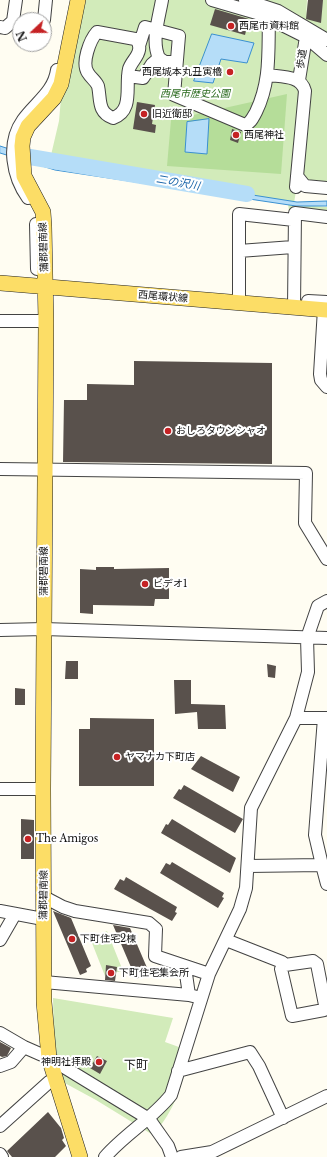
<!DOCTYPE html>
<html>
<head>
<meta charset="utf-8">
<style>
	body { margin:0 }
	#map { position:relative; width:327px; height:1157px; overflow:hidden; background:#fffdf2; font-family:"Libre Baskerville",serif }
	canvas { display:block }
	.north { position:absolute; left:12px; top:12px; width:40px; height:40px; box-sizing:border-box; background:#fff; border:1px solid #9f9f9f; border-radius:50%; rotate:248deg; font-size:11px; font-weight:700; line-height:16px; text-align:center; color:#101010 }
	.north::after { content:''; display:block; margin:auto; width:14px; height:18px; background:#c52224; clip-path:polygon(50% 0,100% 100%,50% 72%,0 100%) }
</style>
</head>
<body>
<div id="map">
<canvas width="327" height="1157"></canvas>
<div class="north">N</div>
</div>
<script>
const ctx = document.querySelector('canvas').getContext('2d');
ctx.lineJoin = 'round';
function fillPath(path, color) {
  ctx.fillStyle = color;
  ctx.fill(path, 'evenodd');
}
function stroke(path, color, width, dash) {
  ctx.strokeStyle = color;
  ctx.lineWidth = width;
  ctx.lineCap = dash ? 'butt' : 'round';
  ctx.setLineDash(dash || []);
  ctx.stroke(path);
}
function label(font, color, halo, rows, align = 'center') {
  ctx.font = font + ' "Libre Baskerville","Noto Sans JP",serif';
  ctx.lineWidth = 4;
  ctx.setLineDash([]);
  ctx.textBaseline = 'middle';
  ctx.strokeStyle = halo;
  ctx.fillStyle = color;
  for (const [text, x, y, turn = 0] of rows) {
    ctx.save();
    ctx.translate(x, y);
    ctx.rotate((+turn || 0) * Math.PI / 180);
    ctx.textAlign = isNaN(turn) ? turn : align;
    if (halo) ctx.strokeText(text, 0, 0);
    ctx.fillText(text, 0, 0);
    ctx.restore();
  }
}
fillPath(new Path2D(`
	M 86,0 L 307,0 L 306,18 L 308,0 L 327,0 L 327,193 L 296,191 L 294,203 L 48,168 L 59,121 L 61,98 Z
	M 288,204 L 327,207 L 327,221 L 290,217 Z
	M 107,931 L 123,971 L 118,972 L 108,971 L 105,976 L 90,938 Z
	M 53,998 L 173,1018 L 165,1042 L 190,1051 C 183,1084 175,1110 153,1135 L 96,1100 L 61,1081 L 54,1042 Z`), '#d2ebba');
fillPath(new Path2D(`
	M 287,94 L 281,174 L 167,166 L 171,120 Z`), '#b5dd99');
const water = new Path2D(`
	M 212,34 L 254,43 L 247,63 L 221,59 L 213,83 L 194,81 Z
	M 209,119 L 207,154 L 185,152 L 187,122 Z
	M 0,146 L 56,164 L 297,202 L 327,201 L 327,206 L 296,206 L 55,170 L 0,153 Z`);
fillPath(water, '#b5ddf8');
stroke(water, '#3a90d1', 1);
stroke(new Path2D(`
	M 30,157 L 247,194`), '#b5ddf8', 16);
fillPath(new Path2D(`
	M 308,0 L 323,0 L 321,23 L 306,19 Z
	M 215,9 L 249,19 L 245,35 L 210,25 Z
	M 137,102 L 155,105 L 152,124 L 156,125 L 155,133 L 133,129 Z
	M 232,129 L 241,132 L 238,143 L 230,140 Z
	M 134,361 L 272,363 L 272,464 L 63,462 L 64,400 L 87,400 L 87,384 L 134,385 Z
	M 96,567 L 114,567 L 114,569 L 169,568 L 169,599 L 155,599 L 154,606 L 93,605 L 93,614 L 80,613 L 80,569 L 96,570 Z
	M 66,661 L 78,661 L 78,679 L 65,679 Z
	M 267,664 L 276,666 L 275,678 L 268,677 Z
	M 174,680 L 191,680 L 191,704 L 225,705 L 226,729 L 198,729 L 197,712 L 175,714 Z
	M 15,688 L 25,689 L 25,705 L 15,705 Z
	M 90,718 L 154,719 L 154,786 L 79,786 L 79,729 L 90,729 Z
	M 201,756 L 240,777 L 233,792 L 191,769 Z
	M 184,785 L 243,819 L 235,833 L 173,798 L 179,789 L 181,790 Z
	M 21,819 L 34,820 L 34,859 L 21,859 Z
	M 172,819 L 236,858 L 230,873 L 161,833 L 166,824 L 168,825 Z
	M 172,862 L 224,893 L 222,897 L 224,898 L 218,908 L 160,873 L 166,863 L 170,865 Z
	M 126,877 L 177,907 L 175,912 L 177,913 L 172,921 L 114,889 L 120,879 L 124,881 Z
	M 53,911 L 71,918 L 91,966 L 86,969 L 87,972 L 80,975 Z
	M 113,925 L 130,928 L 148,970 L 142,972 L 143,976 L 136,979 Z
	M 106,965 L 117,967 L 115,981 L 105,980 Z
	M 0,1042 L 11,1048 L 7,1056 L 2,1057 L 0,1056 Z
	M 97,1056 L 107,1061 L 100,1074 L 90,1068 Z
	M 48,1112 L 61,1128 L 64,1138 L 62,1140 L 66,1146 L 55,1157 L 12,1157 L 7,1151 Z`), '#59514c');
const minor = new Path2D(`
	M 212,0 L 260,14 L 306,37 L 327,55
	M 245,0 L 278,11 L 327,40
	M 44,20 L 46,0
	M 0,27 L 5,28 L 13,21 L 16,0
	M 97,32 L 135,39 C 138,41 140,46 139,50 C 138,57 131,62 129,69 C 125,86 134,111 113,118 C 97,112 101,99 98,86 C 96,81 91,78 88,73 C 81,63 90,40 97,32 Z
	M 139,46 L 145,27 L 179,36 L 174,95 L 245,125 C 251,123 253,117 256,112 C 271,81 268,52 269,18
	M 159,58 C 151,41 159,18 162,0
	M 268,75 C 281,77 301,75 305,91 L 296,187
	M 128,76 L 143,78 L 152,64 L 159,58 L 165,62 L 175,62
	M 299,80 L 306,37
	M 297,176 L 305,186 L 327,188
	M 28,198 C 13,177 6,144 23,120 C 35,103 54,92 57,70
	M 36,224 L 37,269
	M 239,251 L 293,247
	M 308,301 L 327,302
	M 239,303 L 239,214 L 294,220
	M 294,307 L 295,213 L 327,217
	M 324,309 L 320,374 L 321,380 L 327,387
	M 0,321 L 46,321
	M 0,469 L 306,473 L 305,523 L 327,559
	M 0,630 L 44,629 L 327,638
	M 296,718 L 327,718
	M 0,789 L 43,789
	M 322,865 L 315,835 L 324,718
	M 248,866 L 322,865 L 327,884
	M 44,897 L 63,907 L 75,911 L 149,923 L 156,929 L 155,956 L 209,974
	M 0,911 L 43,919
	M 0,940 L 15,914
	M 226,940 L 282,962 L 285,965 L 313,961 L 317,964 L 325,1005 L 324,1010 L 292,1016 L 281,969 L 284,965
	M 185,967 L 189,995
	M 44,982 L 189,995 L 201,998
	M 0,1033 L 24,1047 L 49,1058 L 149,1119 L 168,1146 L 172,1157
	M 0,1066 L 11,1062 L 24,1047
	M 178,1071 L 250,1052 L 259,1066 L 283,1118
	M 0,1126 L 49,1082 L 56,1081
	M 0,1154 L 2,1157
	M 105,1157 C 125,1134 152,1119 171,1095 L 209,974 L 240,909 L 246,888 L 251,808 L 296,718 L 308,672 L 307,638 L 318,606 L 327,601
	M 181,1157 L 212,1152 L 327,1096`);
const major = new Path2D(`
	M 78,0 L 61,84 L 54,98 L 28,126 L 23,137 L 22,146 L 24,176 L 43,212 L 44,226 L 46,321 L 43,789 L 44,1002 L 49,1058 L 80,1157
	M 0,283 L 327,310`);
stroke(minor, '#434343', 14);
stroke(major, '#212121', 16);
stroke(minor, '#fff', 12);
stroke(major, '#fcdd66', 15);
for (const [x, y, r, color] of [
	[231,26,4,"#c52224"],
	[230,72,4,"#c52224"],
	[144,114,4,"#c52224"],
	[236,135,4,"#c52224"],
	[168,431,4,"#c52224"],
	[145,584,4,"#c52224"],
	[117,757,4,"#c52224"],
	[28,839,4,"#c52224"],
	[72,939,4,"#c52224"],
	[111,973,4,"#c52224"],
	[99,1062,4,"#c52224"]
]) {
  const dot = new Path2D();
  dot.arc(x, y, r, 0, 2 * Math.PI);
  ctx.fillStyle = color;
  ctx.fill(dot);
  stroke(dot, '#fff', 1.5);
}
label('10px', '#101010', '#fff', [
	["西尾市資料館",239,26],
	["西尾城本丸丑寅櫓",222,72,"right"],
	["旧近衛邸",152,114],
	["西尾神社",244,135],
	["おしろタウンシャオ",176,431],
	["ビデオ1",153,584],
	["ヤマナカ下町店",125,757],
	["The Amigos",36,839],
	["下町住宅2棟",80,939],
	["下町住宅集会所",119,973],
	["神明社拝殿",91,1062,"right"]
], 'left');
label('10px', '#101010', '#fff', [
	["歩道",302,59,-81],
	["蒲郡碧南線",44,247,-92],
	["西尾環状線",163,297,5],
	["蒲郡碧南線",44,571,-90],
	["蒲郡碧南線",44,895,-89]
]);
label('italic 10px', '#2a6a1d', '#fff', [
	["西尾市歴史公園",195,94]
]);
label('italic 11px', '#1461a7', '#fff', [
	["二の沢川",178,183,10]
]);
label('12px', '#101010', '#fff', [
	["下町",136,1066]
]);
</script>
</body>
</html>
